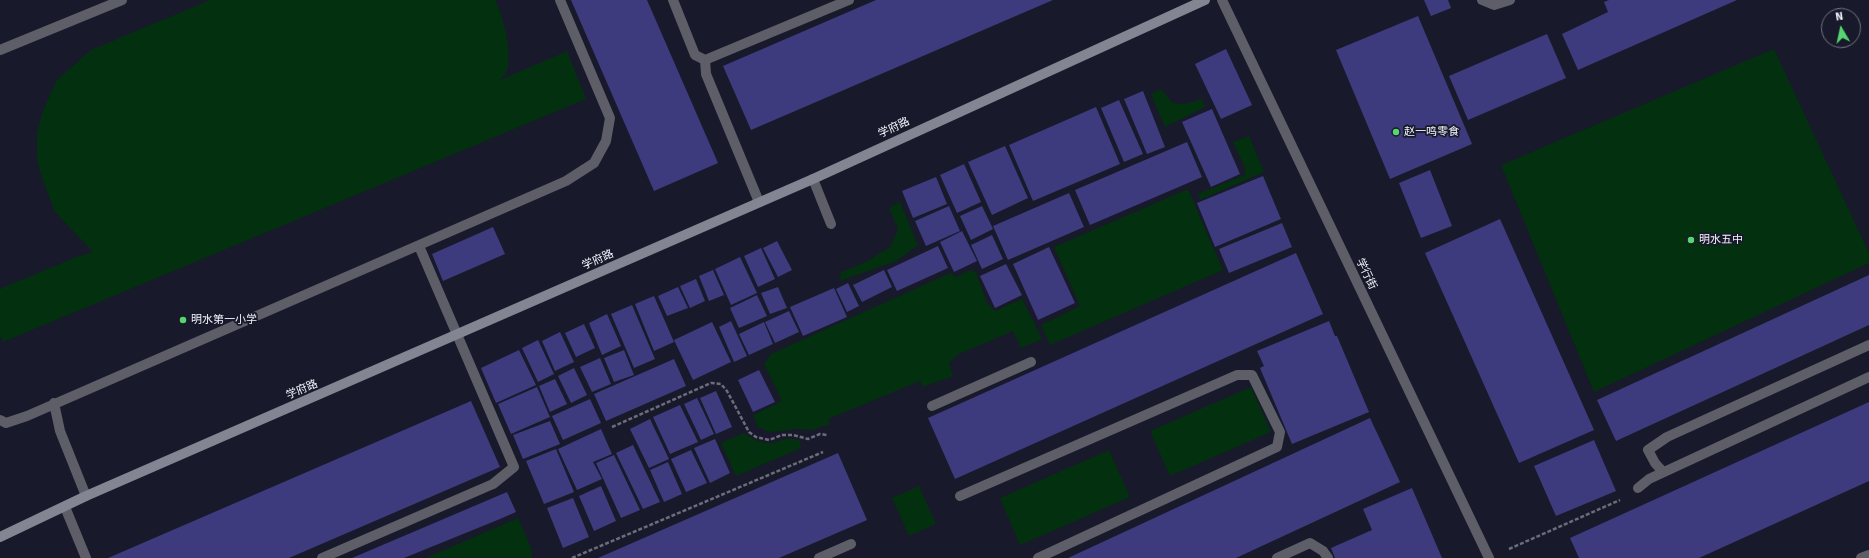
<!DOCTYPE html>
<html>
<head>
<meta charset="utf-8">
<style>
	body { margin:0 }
	#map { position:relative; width:1869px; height:558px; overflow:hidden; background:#18192a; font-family:Signika,sans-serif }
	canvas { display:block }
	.north { position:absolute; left:1821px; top:8px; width:40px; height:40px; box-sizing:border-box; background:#18192a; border:1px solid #70717f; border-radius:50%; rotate:351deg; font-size:11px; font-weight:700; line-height:16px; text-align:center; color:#f3f4fe }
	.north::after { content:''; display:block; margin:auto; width:14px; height:18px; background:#55d671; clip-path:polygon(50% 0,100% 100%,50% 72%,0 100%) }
</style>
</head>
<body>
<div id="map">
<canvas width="1869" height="558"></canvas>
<div class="north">N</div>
</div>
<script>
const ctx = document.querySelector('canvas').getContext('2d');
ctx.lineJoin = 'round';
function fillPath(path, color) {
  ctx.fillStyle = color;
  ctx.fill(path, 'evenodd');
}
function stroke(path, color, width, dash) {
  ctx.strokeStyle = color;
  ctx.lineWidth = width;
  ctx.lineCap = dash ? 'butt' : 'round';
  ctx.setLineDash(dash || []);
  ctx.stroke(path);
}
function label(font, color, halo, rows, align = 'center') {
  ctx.font = font + ' Signika,"Noto Sans SC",sans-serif';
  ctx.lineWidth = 3.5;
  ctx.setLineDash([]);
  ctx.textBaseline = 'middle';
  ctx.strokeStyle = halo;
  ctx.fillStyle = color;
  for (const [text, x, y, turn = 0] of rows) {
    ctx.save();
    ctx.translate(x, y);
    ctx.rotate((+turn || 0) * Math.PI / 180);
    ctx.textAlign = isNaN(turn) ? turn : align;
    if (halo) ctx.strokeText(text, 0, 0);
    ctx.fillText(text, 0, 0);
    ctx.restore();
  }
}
fillPath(new Path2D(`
	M 210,0 L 495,0 C 503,16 514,55 506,73 C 505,75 501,78 500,80 L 567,51 L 586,99 L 3,342 L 0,335 L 0,289 L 76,257 L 93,252 L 55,212 L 41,175 L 37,158 L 37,134 L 42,114 L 49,97 L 57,80 L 91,50 Z
	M 1774,49 L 1869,253 L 1869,263 L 1594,392 L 1501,165 Z
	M 1161,89 L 1173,103 L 1185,104 L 1202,99 L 1205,107 L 1165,127 L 1151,94 Z
	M 1249,136 L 1264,172 L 1200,200 L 1198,194 L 1245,175 L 1245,168 L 1233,142 Z
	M 1188,189 L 1223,270 L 1050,345 L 1041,325 L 1080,306 L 1054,247 Z
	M 900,202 L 918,245 L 896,261 L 840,281 L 841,272 L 864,263 L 890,247 L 898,229 L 889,208 Z
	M 971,270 L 976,272 L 987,303 L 995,311 L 1022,299 L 1042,339 L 1021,348 L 1013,331 L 957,355 L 949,363 L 953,376 L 923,387 L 920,381 L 828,419 L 830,424 L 812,430 L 797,429 L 783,431 L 769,432 L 758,427 L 753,415 L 782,401 L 764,364 L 771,354 L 950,273 L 956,277 Z
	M 1251,387 L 1271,432 L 1170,476 L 1150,431 Z
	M 744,433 C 752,438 761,444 771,443 C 784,441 786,435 800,441 L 801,448 L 736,476 L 721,443 Z
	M 1109,450 L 1130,497 L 1020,545 L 1000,498 Z
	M 919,486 L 936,524 L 909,536 L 892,498 Z
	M 518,518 L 531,547 L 532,558 L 426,558 Z`), '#03300f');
fillPath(new Path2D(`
	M 571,0 L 647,0 L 718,163 L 654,191 Z
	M 876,0 L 1053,0 L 751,130 L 723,66 Z
	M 1424,0 L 1448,0 L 1451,8 L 1431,16 Z
	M 1609,0 L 1737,0 L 1578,70 L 1562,34 L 1608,12 L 1604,2 Z
	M 1418,16 L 1472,144 L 1390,179 L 1336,50 Z
	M 1547,34 L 1566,78 L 1468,120 L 1449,76 Z
	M 1226,49 L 1252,105 L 1221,119 L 1195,64 Z
	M 1143,91 L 1165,147 L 1147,154 L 1124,99 Z
	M 1119,100 L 1143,154 L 1124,162 L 1101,108 Z
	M 1096,107 L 1120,164 L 1033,201 L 1009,145 Z
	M 1212,109 L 1240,174 L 1211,187 L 1182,122 Z
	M 1187,142 L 1202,177 L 1090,225 L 1075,190 Z
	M 1005,146 L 1028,198 L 992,215 L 968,162 Z
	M 964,164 L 981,202 L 957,213 L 940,175 Z
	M 1430,170 L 1452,226 L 1421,238 L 1399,183 Z
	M 1263,176 L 1281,219 L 1215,247 L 1197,203 Z
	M 936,177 L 947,204 L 913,218 L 902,191 Z
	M 1069,193 L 1084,227 L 1008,260 L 993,226 Z
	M 949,206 L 960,231 L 926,246 L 915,221 Z
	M 982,206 L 993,229 L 971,240 L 960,216 Z
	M 1500,219 L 1594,430 L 1519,463 L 1425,253 Z
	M 1282,223 L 1292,247 L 1229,273 L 1219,249 Z
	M 493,227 L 505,254 L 443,281 L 432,254 Z
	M 962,231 L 977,261 L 954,272 L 940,242 Z
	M 992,235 L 1003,259 L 982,269 L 971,245 Z
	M 777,241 L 792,270 L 778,277 L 763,248 Z
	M 938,246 L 948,268 L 897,291 L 887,270 Z
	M 1049,247 L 1075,303 L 1038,320 L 1013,264 Z
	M 761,248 L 775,279 L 758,287 L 744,256 Z
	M 1296,253 L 1323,314 L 955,479 L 928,418 Z
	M 740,257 L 757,293 L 731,305 L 715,269 Z
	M 1006,264 L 1022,295 L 995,308 L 980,276 Z
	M 713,270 L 724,295 L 709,301 L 699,276 Z
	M 884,270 L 892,287 L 862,302 L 853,285 Z
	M 1869,275 L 1869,325 L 1616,441 L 1597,400 Z
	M 696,279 L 705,301 L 690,308 L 680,286 Z
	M 848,283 L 859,306 L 847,312 L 836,289 Z
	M 678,287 L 688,308 L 667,316 L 658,296 Z
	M 778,287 L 787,308 L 770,314 L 761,293 Z
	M 834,288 L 847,317 L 803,336 L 790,307 Z
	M 757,295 L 767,316 L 739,328 L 730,308 Z
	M 654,296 L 674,342 L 654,351 L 635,304 Z
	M 632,305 L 655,359 L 634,368 L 611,314 Z
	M 789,311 L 799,332 L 775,343 L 765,322 Z
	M 607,314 L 621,346 L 602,355 L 589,323 Z
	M 731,321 L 747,356 L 734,362 L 719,327 Z
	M 1329,321 L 1335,336 L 1337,336 L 1369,412 L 1292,444 L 1260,368 L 1264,366 L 1257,351 Z
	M 712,322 L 731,362 L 693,380 L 674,340 Z
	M 764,322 L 773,344 L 749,355 L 739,334 Z
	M 584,324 L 595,348 L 576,357 L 565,333 Z
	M 560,332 L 574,362 L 555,371 L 542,341 Z
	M 538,340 L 554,374 L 538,382 L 522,348 Z
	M 519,350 L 536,385 L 496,403 L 481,368 Z
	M 624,350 L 634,375 L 614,382 L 604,358 Z
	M 600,358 L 611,384 L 592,392 L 580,367 Z
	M 674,359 L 686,386 L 606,421 L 594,394 Z
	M 574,368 L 587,395 L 571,403 L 558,376 Z
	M 759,370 L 775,402 L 753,412 L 738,380 Z
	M 555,379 L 567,404 L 550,412 L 539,386 Z
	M 537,387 L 550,417 L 511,434 L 498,404 Z
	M 716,391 L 732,427 L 716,434 L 700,398 Z
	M 697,398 L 714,434 L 701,440 L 684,404 Z
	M 590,399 L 601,423 L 563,440 L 552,416 Z
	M 471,401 L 500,467 L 289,558 L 108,558 Z
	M 1869,402 L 1869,481 L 1699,558 L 1579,558 L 1570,538 Z
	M 680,405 L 698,442 L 670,454 L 653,417 Z
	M 1370,418 L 1400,482 L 1236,558 L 1068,558 Z
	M 650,419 L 669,459 L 649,468 L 630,429 Z
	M 550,421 L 560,444 L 523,459 L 513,435 Z
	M 601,429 L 612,454 L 593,462 L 602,479 L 577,490 L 558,449 Z
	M 715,439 L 730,473 L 710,483 L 694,448 Z
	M 1594,440 L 1616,491 L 1556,516 L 1534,466 Z
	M 633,445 L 660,502 L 643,509 L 616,453 Z
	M 556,449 L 574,492 L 544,504 L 526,461 Z
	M 691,450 L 707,483 L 686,492 L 671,459 Z
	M 838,453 L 867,520 L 779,558 L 598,558 Z
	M 614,455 L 640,510 L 621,518 L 596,463 Z
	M 668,462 L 682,494 L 664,502 L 650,470 Z
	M 601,486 L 616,521 L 594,531 L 579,496 Z
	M 1412,488 L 1442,558 L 1335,558 L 1331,548 L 1372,530 L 1363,509 Z
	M 507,492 L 516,512 L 500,519 L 404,558 L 352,558 Z
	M 573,498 L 589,537 L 563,548 L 547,508 Z`), '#3d3b7e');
stroke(new Path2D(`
	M 612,427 L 711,383 L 721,384 L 727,391 L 749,432 L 756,437 L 769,440 L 782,435 L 793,435 L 808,439 L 820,434 L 827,435
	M 1509,549 L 1620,500
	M 572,558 L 823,452`), '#6c6d7b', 2.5, [4, 2]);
stroke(new Path2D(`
	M 673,0 L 695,55 L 705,60
	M 1482,0 L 1494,5 L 1510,0
	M 0,50 L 122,0
	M 813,179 L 831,224
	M 759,202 L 706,74 L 705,60 L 849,0
	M 54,403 L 60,431 L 86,496
	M 932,406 L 1031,362
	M 0,420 L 6,423 L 27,416 L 566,181 L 594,163 L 606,141 L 610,118 L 560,0
	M 1663,472 L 1655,463 L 1648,450 L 1667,437 L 1869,345
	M 1638,488 L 1649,479 L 1869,377
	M 960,496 L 1237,375 L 1252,375 L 1280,432 L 1277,447 L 1038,558
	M 65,507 L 86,558
	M 322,558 L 493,484 L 514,467 L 419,246
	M 819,558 L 851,544
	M 1277,558 L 1310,543 L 1323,551 L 1328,558`), '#5d5e67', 10);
stroke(new Path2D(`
	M 1222,0 L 1489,558
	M 1861,558 L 1869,555`), '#5d5e67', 10);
stroke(new Path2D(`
	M 0,537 L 86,496 L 813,179 L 1205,0`), '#838593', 10);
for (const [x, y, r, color] of [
	[1396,132,4,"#55d671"],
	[1691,240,4,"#55d671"],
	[183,320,4,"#55d671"]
]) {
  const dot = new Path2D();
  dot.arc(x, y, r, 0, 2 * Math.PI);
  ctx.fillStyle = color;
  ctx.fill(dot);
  stroke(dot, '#18192a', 1.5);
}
label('11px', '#f3f4fe', '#18192a', [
	["学府路",894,128,-25],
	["学府路",598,260,-24],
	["学行街",1366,274,64],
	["学府路",302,390,-23]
]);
label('11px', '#f3f4fe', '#18192a', [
	["赵一鸣零食",1404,132],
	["明水五中",1699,240],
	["明水第一小学",191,320]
], 'left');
</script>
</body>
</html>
